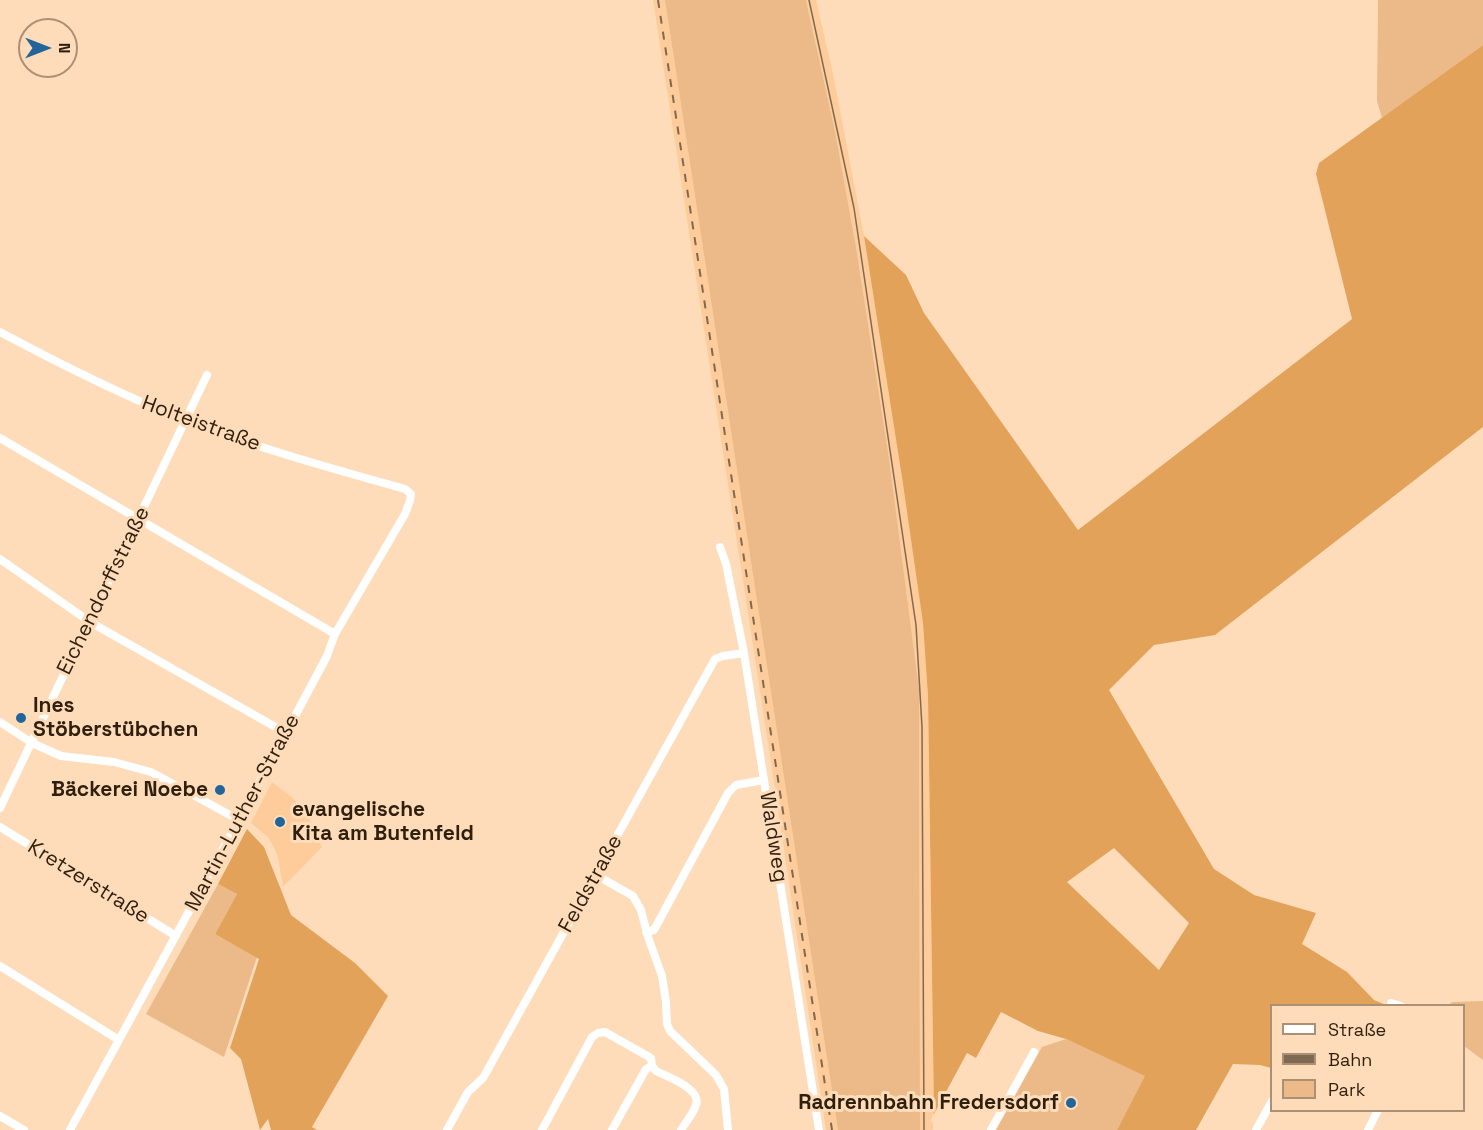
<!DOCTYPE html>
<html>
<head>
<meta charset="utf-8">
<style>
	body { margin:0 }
	#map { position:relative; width:1483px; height:1130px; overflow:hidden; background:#ffdcb9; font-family:"Space Grotesk",sans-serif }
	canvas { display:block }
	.legend { position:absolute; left:1270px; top:1004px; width:195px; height:108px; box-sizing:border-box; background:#ffdcb9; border:2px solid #ac9075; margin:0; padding:8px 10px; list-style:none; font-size:18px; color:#2f1f0e }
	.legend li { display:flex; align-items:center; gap:12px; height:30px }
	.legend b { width:30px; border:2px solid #ac9075 }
	.north { position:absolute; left:18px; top:18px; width:60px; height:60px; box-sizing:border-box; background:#ffdcb9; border:2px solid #ac9075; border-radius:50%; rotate:90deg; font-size:16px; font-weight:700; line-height:24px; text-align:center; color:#2f1f0e }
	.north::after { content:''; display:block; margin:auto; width:21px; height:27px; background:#22659a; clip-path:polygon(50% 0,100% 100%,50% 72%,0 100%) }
</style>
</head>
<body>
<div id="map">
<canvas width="1483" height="1130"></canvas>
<ul class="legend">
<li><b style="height:8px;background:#fff"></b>Straße</li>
<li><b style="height:8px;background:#806951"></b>Bahn</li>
<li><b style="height:16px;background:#ebba88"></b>Park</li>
</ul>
<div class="north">N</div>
</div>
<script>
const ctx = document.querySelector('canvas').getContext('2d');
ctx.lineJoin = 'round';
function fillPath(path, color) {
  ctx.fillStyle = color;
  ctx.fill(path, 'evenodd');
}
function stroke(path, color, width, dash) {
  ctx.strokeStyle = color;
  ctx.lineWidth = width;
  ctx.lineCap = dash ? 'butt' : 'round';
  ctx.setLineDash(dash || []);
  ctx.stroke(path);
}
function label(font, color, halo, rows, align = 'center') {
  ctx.font = font + ' "Space Grotesk",sans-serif';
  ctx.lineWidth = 6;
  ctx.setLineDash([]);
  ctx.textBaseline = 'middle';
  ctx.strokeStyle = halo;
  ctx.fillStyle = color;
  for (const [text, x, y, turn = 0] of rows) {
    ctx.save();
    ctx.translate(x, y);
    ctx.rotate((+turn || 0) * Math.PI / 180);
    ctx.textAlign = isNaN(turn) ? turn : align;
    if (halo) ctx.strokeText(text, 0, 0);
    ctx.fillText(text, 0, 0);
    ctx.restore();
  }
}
fillPath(new Path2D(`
	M 653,0 L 665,0 L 838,1130 L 826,1130 L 769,749 Z
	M 806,0 L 816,0 L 833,74 L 864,236 L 903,484 L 923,623 L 928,696 L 934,1114 L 930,1121 L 933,1123 L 933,1130 L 920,1130 L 919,689 L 889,458 L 856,247 L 835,131 Z
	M 272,782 L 294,799 L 308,816 L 322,847 L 283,887 L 278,857 L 273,846 L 268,837 L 251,823 Z`), '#fdcc9a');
fillPath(new Path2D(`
	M 665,0 L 806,0 L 835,131 L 856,247 L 889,458 L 919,689 L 920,1130 L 838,1130 Z
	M 1378,0 L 1483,0 L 1483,45 L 1382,118 L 1377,101 Z
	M 218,884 L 237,894 L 215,934 L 257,957 L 224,1057 L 146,1014 Z
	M 1483,1001 L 1483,1060 L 1464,1046 L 1464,1006 L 1449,1005 L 1452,1002 Z
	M 1066,1039 L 1146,1076 L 1117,1130 L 996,1130 L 1042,1047 Z`), '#ebba88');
fillPath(new Path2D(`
	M 1483,45 L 1483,427 L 1215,635 L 1154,645 L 1109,690 L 1214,869 L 1254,895 L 1316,913 L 1302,944 L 1347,972 L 1374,1000 L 1386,1005 L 1272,1006 L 1271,1068 L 1260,1065 L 1233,1064 L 1196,1130 L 1117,1130 L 1145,1076 L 1066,1039 L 1038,1031 L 1001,1012 L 976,1058 L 967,1053 L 934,1114 L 928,696 L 923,623 L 903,484 L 864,236 L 906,275 L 924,313 L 1078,530 L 1352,319 L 1316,174 L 1319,163 ZM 1114,848 L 1189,923 L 1159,970 L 1067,882 Z
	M 247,829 L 264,847 L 291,915 L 355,963 L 388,996 L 312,1127 L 317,1130 L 271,1130 L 268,1119 L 260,1130 L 241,1059 L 230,1048 L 259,959 L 215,934 L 237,894 L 218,884 Z`), '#e3a25a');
stroke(new Path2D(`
	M 0,332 C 60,364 119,394 182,419 C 254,447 330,468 405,489 L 411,494 L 410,501 L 405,514 L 335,634 L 327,656 L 286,733 L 70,1130
	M 0,438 L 335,634
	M 720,547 L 726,564 L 744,653 L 819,1130
	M 0,559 L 90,622 L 286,733
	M 0,722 L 32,743 L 61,756 L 114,762 L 151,772 L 239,820
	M 0,808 L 207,375
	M 0,827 L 176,936
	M 596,875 L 633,896 L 641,910 L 648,937 L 662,976 L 666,1002 L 667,1024 L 670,1031 L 716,1075 L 724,1089 L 728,1130
	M 646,932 L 654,930 L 728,793 L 736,785 L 764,780
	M 0,966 L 119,1040
	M 1391,1003 L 1401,1006
	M 652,1066 L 656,1071 C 668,1077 702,1089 696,1105 C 693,1114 686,1122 681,1130
	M 0,1116 L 24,1130
	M 447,1130 L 468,1092 L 483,1078 L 487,1071 L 715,659 L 723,656 L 744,653
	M 542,1130 L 592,1037 L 598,1033 L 605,1032 L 651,1058 L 652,1066 L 646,1069 L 612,1130
	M 991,1130 L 1034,1052
	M 1256,1130 L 1272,1101
	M 1368,1130 L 1378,1110`), '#fff', 8);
stroke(new Path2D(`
	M 809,0 L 854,208 L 916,625 L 922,727 L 924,1130`), '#806951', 1.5);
stroke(new Path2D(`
	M 658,0 L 832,1130`), '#806951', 2, [8, 8]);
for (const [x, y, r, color] of [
	[21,718,6,"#22659a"],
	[220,790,6,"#22659a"],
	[280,822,6,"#22659a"],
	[1071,1103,6,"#22659a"]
]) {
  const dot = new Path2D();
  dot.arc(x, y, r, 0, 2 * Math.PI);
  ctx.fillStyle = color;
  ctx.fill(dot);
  stroke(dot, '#ffdcb9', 2);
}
label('21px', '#2f1f0e', '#ffdcb9', [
	["Holteistraße",201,424,20],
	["Eichendorffstraße",104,591,-64],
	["Martin-Luther-Straße",243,813,-62],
	["Waldweg",773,837,81],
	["Kretzerstraße",88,882,32],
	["Feldstraße",591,884,-61]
]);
label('bold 21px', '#2f1f0e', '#ffdcb9', [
	["Ines",33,706],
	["Stöberstübchen",33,730],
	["Bäckerei Noebe",208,790,"right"],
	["evangelische",292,810],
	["Kita am Butenfeld",292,834],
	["Radrennbahn Fredersdorf",1059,1103,"right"]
], 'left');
</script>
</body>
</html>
